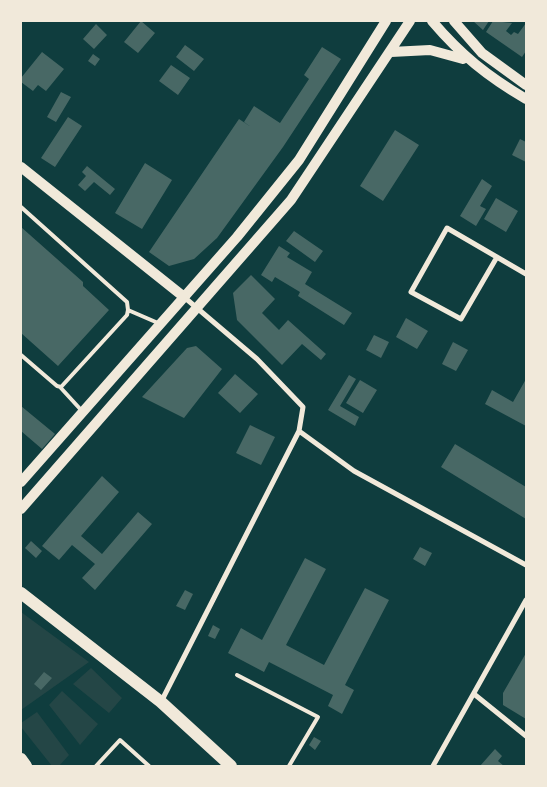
<!DOCTYPE html>
<html>
<head>
<meta charset="utf-8">
<style>
	body { margin:0 }
	#map { position:relative; width:547px; height:787px; overflow:hidden; background:#0f3d3e; font-family:Rubik,sans-serif }
	canvas { display:block }
	.frame { position:absolute; inset:0; border:22px solid #f1e9da; pointer-events:none }
</style>
</head>
<body>
<div id="map">
<canvas width="547" height="787"></canvas>
<div class="frame"></div>
</div>
<script>
const ctx = document.querySelector('canvas').getContext('2d');
ctx.lineJoin = 'round';
function fillPath(path, color) {
  ctx.fillStyle = color;
  ctx.fill(path, 'evenodd');
}
function stroke(path, color, width, dash) {
  ctx.strokeStyle = color;
  ctx.lineWidth = width;
  ctx.lineCap = dash ? 'butt' : 'round';
  ctx.setLineDash(dash || []);
  ctx.stroke(path);
}
fillPath(new Path2D(`
	M 21,612 L 89,662 L 21,710 Z
	M 91,668 L 122,698 L 109,713 L 73,684 Z
	M 62,691 L 98,724 L 80,745 L 49,705 Z
	M 37,712 L 69,755 L 59,766 L 52,766 L 21,727 L 21,723 Z`), '#244646');
fillPath(new Path2D(`
	M 141,21 L 155,33 L 138,53 L 124,42 Z
	M 473,21 L 489,21 L 483,30 Z
	M 493,21 L 512,23 L 506,31 L 511,35 L 514,32 L 518,34 L 526,23 L 526,51 L 522,57 L 486,32 Z
	M 96,24 L 107,35 L 94,49 L 83,39 Z
	M 185,45 L 204,59 L 194,71 L 176,57 Z
	M 322,47 L 341,59 L 283,147 L 217,238 L 194,259 L 169,266 L 149,252 L 239,119 L 251,127 L 244,122 L 254,106 L 280,123 L 309,79 L 304,75 Z
	M 42,52 L 64,69 L 46,91 L 38,85 L 33,91 L 21,82 L 21,78 Z
	M 93,54 L 100,59 L 95,66 L 88,61 Z
	M 171,65 L 190,78 L 178,95 L 159,81 Z
	M 61,92 L 71,97 L 56,122 L 47,117 Z
	M 68,117 L 82,126 L 55,167 L 41,158 Z
	M 395,130 L 419,145 L 383,201 L 360,186 Z
	M 520,139 L 526,142 L 526,162 L 512,155 Z
	M 145,163 L 172,180 L 142,229 L 115,213 Z
	M 87,166 L 115,189 L 110,195 L 94,182 L 85,191 L 78,185 L 86,176 L 82,172 Z
	M 482,179 L 492,186 L 480,206 L 486,209 L 476,226 L 460,216 Z
	M 496,198 L 518,211 L 506,232 L 484,219 Z
	M 21,227 L 83,282 L 83,286 L 109,310 L 58,366 L 21,333 Z
	M 294,231 L 323,251 L 315,262 L 286,241 Z
	M 279,246 L 290,253 L 287,257 L 312,272 L 305,284 L 352,313 L 344,325 L 298,296 L 300,292 L 275,277 L 272,282 L 261,275 Z
	M 251,275 L 275,299 L 262,313 L 279,330 L 288,320 L 326,354 L 321,360 L 302,344 L 282,365 L 237,320 L 233,293 Z
	M 406,318 L 428,331 L 417,349 L 396,337 Z
	M 374,335 L 389,342 L 381,358 L 366,350 Z
	M 453,342 L 468,350 L 456,371 L 442,364 Z
	M 196,346 L 222,369 L 184,418 L 142,397 L 187,348 Z
	M 235,374 L 258,394 L 240,413 L 218,393 Z
	M 349,375 L 356,379 L 340,406 L 359,417 L 355,426 L 328,410 Z
	M 526,379 L 526,426 L 485,404 L 492,390 L 513,402 Z
	M 360,380 L 377,390 L 363,413 L 346,403 Z
	M 21,406 L 55,434 L 42,449 L 21,431 Z
	M 250,425 L 275,437 L 261,465 L 236,453 Z
	M 455,444 L 526,487 L 526,519 L 441,467 Z
	M 102,476 L 119,492 L 81,536 L 102,554 L 138,512 L 152,524 L 95,590 L 82,578 L 95,564 L 72,545 L 59,560 L 42,546 Z
	M 31,541 L 42,551 L 36,558 L 25,548 Z
	M 420,547 L 432,553 L 425,566 L 413,559 Z
	M 305,558 L 326,569 L 286,645 L 324,665 L 365,588 L 389,600 L 345,685 L 354,690 L 342,714 L 328,706 L 333,695 L 269,662 L 264,672 L 228,653 L 241,628 L 262,640 Z
	M 185,590 L 193,594 L 185,610 L 176,606 Z
	M 213,625 L 220,629 L 215,639 L 208,636 Z
	M 526,653 L 526,719 L 503,705 L 503,693 Z
	M 44,672 L 52,678 L 41,690 L 34,684 Z
	M 314,737 L 321,741 L 315,750 L 309,745 Z
	M 495,749 L 502,756 L 498,761 L 504,766 L 480,766 Z`), '#486865');
stroke(new Path2D(`
	M 21,207 L 127,302 L 128,310
	M 21,355 L 57,386 L 61,387 L 127,315 L 128,310 L 158,323
	M 60,387 L 82,411
	M 237,675 L 318,717 L 289,766
	M 96,766 L 120,740 L 149,766`), '#f1e9da', 4);
stroke(new Path2D(`
	M 497,257 L 461,319 L 411,292 L 447,228 L 526,274
	M 299,431 L 354,471 L 526,565
	M 474,694 L 526,736
	M 161,702 L 299,431 L 303,407 L 257,359 L 184,297
	M 433,766 L 526,600`), '#f1e9da', 5);
stroke(new Path2D(`
	M 432,21 C 461,55 487,76 526,99
	M 454,21 L 482,53 L 526,85
	M 391,52 L 430,50 L 463,59
	M 21,167 L 184,297
	M 21,482 L 237,237 L 299,160 L 386,21
	M 21,509 L 291,200 L 410,21`), '#f1e9da', 10);
stroke(new Path2D(`
	M 21,593 L 161,702 L 231,766
	M 21,759 L 26,766`), '#f1e9da', 12);
</script>
</body>
</html>
